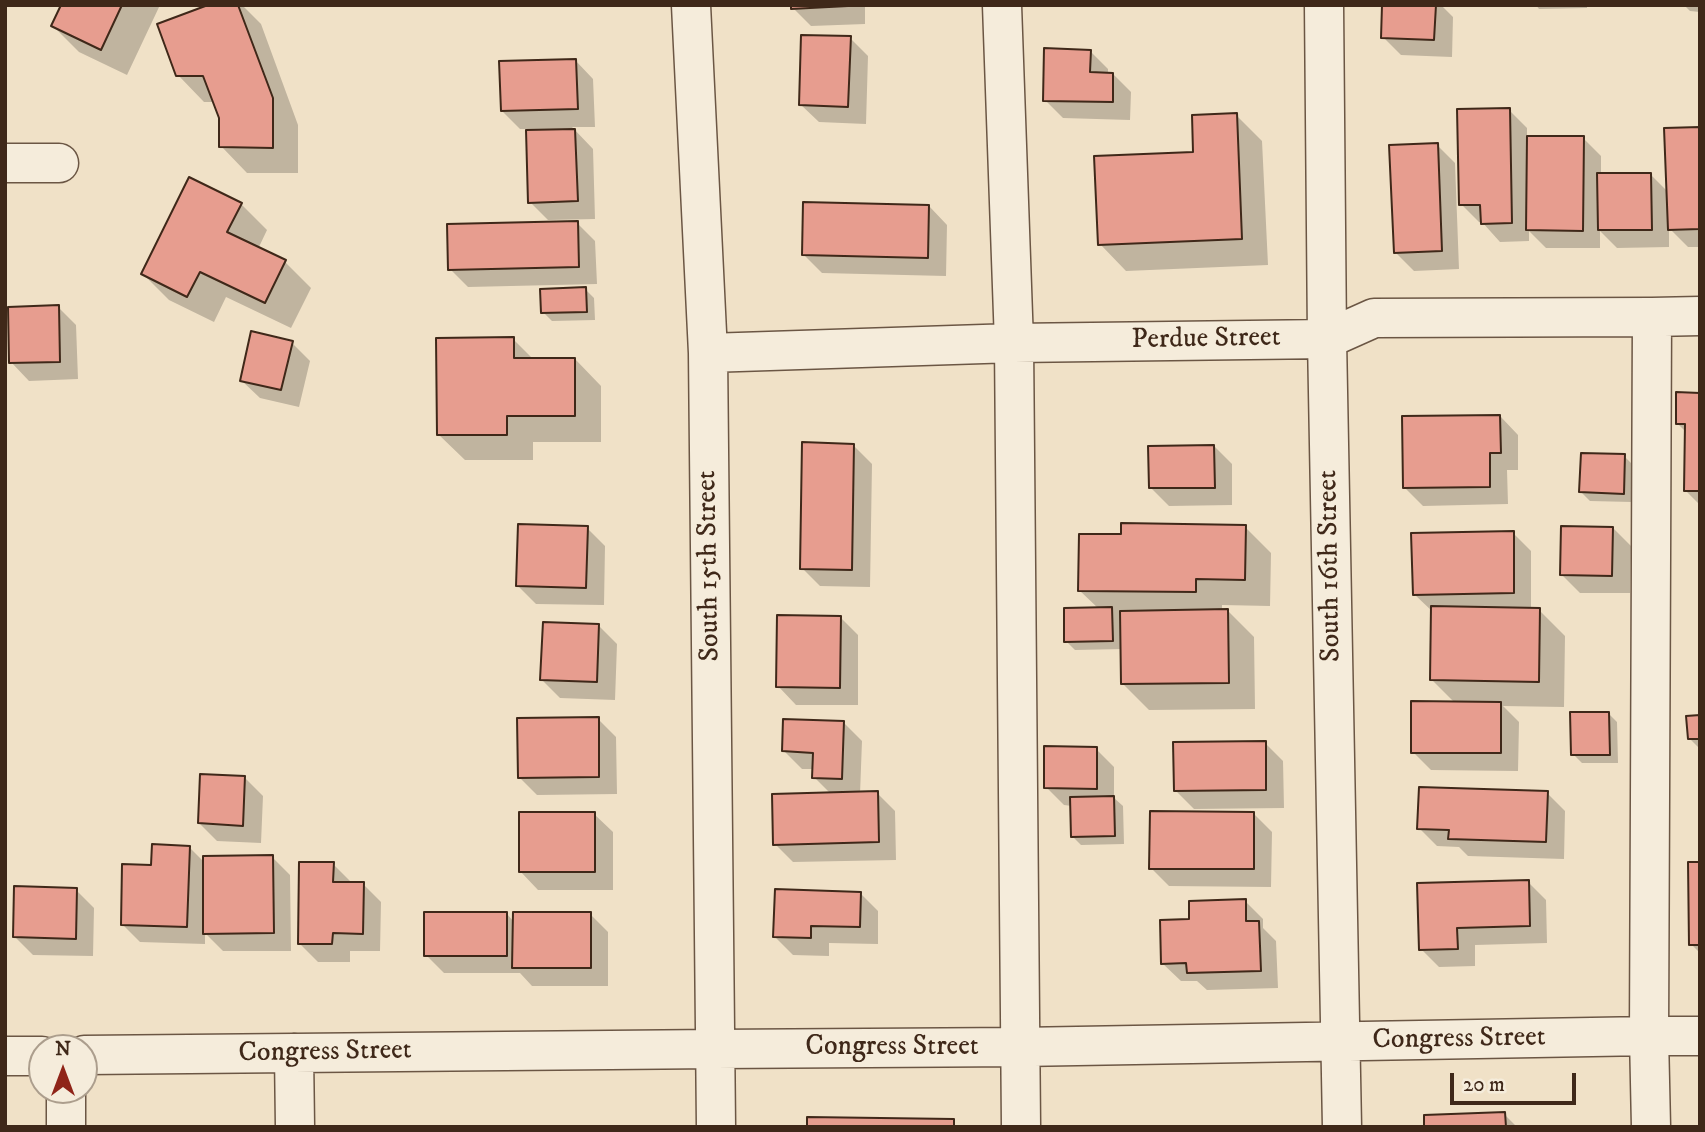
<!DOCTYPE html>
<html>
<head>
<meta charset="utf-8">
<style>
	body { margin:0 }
	#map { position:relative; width:1705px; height:1132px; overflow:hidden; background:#f0e1c7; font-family:"IM FELL DW Pica",serif }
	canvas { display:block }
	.frame { position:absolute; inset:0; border:7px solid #3f2819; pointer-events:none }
	.north { position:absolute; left:28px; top:1034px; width:70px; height:70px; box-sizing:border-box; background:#f5ecdb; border:2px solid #ac9e8d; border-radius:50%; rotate:0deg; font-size:19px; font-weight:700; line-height:28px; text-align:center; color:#3f2819 }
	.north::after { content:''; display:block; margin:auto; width:24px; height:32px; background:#8f2418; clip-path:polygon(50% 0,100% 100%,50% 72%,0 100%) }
	.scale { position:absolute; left:1450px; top:1073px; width:126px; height:32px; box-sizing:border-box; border:4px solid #3f2819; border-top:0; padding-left:9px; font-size:21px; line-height:24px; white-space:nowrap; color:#3f2819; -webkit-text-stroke:5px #f5ecdb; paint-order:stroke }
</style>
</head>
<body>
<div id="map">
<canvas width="1705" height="1132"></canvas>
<div class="frame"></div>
<div class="north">N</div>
<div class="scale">20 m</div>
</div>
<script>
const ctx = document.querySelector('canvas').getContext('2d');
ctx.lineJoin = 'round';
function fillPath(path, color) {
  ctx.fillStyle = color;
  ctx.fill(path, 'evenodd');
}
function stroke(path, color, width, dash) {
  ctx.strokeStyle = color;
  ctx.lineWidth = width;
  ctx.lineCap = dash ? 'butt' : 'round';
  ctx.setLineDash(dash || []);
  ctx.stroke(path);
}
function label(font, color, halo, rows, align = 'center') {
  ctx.font = font + ' "IM FELL DW Pica",serif';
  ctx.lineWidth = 5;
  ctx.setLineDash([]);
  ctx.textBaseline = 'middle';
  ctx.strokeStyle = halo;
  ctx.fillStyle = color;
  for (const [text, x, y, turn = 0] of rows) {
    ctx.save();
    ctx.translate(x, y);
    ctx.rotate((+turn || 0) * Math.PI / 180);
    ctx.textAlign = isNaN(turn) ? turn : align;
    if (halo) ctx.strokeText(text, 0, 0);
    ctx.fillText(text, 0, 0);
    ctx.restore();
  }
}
fillPath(new Path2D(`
	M 63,5 L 160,5 L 127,75 L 79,52 L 53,26 Z
	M 213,5 L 242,5 L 261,24 L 298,125 L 298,173 L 247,173 L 221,146 L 221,118 L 215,102 L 204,102 L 178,75 Z
	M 793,5 L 865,5 L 865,24 L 811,26 L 793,8 Z
	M 1384,5 L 1441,5 L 1453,17 L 1452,57 L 1401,55 L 1383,37 Z
	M 1536,5 L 1587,5 L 1587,8 L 1539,9 Z
	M 1684,5 L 1700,5 L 1700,12 L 1690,11 Z
	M 850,38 L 868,56 L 866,124 L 819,122 L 800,104 Z
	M 1090,51 L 1108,69 L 1108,74 L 1113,74 L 1131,92 L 1130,120 L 1063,118 L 1045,100 Z
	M 575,60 L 593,79 L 595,127 L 572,127 L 593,149 L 595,219 L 548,220 L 530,202 L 527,129 L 520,129 L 502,111 Z
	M 1509,110 L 1527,128 L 1527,138 L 1583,138 L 1601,156 L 1601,175 L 1650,174 L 1668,192 L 1700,129 L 1700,247 L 1688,247 L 1669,228 L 1669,247 L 1617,248 L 1600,231 L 1600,248 L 1546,248 L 1529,231 L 1529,241 L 1500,242 L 1482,222 L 1479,222 L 1461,204 Z
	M 1236,115 L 1262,141 L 1268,265 L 1126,271 L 1100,244 Z
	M 1437,145 L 1455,163 L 1459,269 L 1414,271 L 1396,253 Z
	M 241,204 L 267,230 L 258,249 L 285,262 L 311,288 L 291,328 L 226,297 L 214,322 L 169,300 L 143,274 Z
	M 929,206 L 947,225 L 946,276 L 822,273 L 804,255 Z
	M 577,223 L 595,241 L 597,284 L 468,287 L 450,269 Z
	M 585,289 L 594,298 L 595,320 L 552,321 L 543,312 Z
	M 58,307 L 76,325 L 78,379 L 29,381 L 11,362 Z
	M 513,339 L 534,360 L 575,359 L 601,386 L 601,442 L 533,442 L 533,460 L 465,460 L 438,434 Z
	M 292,343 L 310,361 L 299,407 L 260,398 L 241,380 Z
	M 1700,395 L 1700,505 L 1685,490 L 1686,432 L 1677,423 Z
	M 1500,416 L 1518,435 L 1518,470 L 1507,470 L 1508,504 L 1423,506 L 1405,488 Z
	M 854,446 L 872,464 L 870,587 L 820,586 L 802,568 Z
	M 1214,446 L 1232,464 L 1232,505 L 1169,506 L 1151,488 Z
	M 1624,456 L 1633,465 L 1632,502 L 1590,501 L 1581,492 Z
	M 1245,527 L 1271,553 L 1270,606 L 1222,605 L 1222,610 L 1227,610 L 1254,637 L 1255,709 L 1149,710 L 1123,684 L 1123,649 L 1075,650 L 1066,641 L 1099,609 L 1079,590 L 1123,536 Z
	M 587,528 L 605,546 L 604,605 L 536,604 L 518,586 Z
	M 1613,528 L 1631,546 L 1630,593 L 1580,593 L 1562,575 Z
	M 1513,533 L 1531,551 L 1531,610 L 1539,610 L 1565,636 L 1564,707 L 1503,706 L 1519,722 L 1518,771 L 1431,770 L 1413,752 L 1456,704 L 1432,680 L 1433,612 L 1414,594 Z
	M 840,617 L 858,635 L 858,705 L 796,705 L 778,686 Z
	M 599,626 L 617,644 L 615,700 L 560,698 L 542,680 Z
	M 1608,713 L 1617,722 L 1618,763 L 1582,763 L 1573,754 Z
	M 1700,717 L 1700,747 L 1698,747 L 1690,739 Z
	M 598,719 L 616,737 L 617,794 L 537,795 L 519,777 Z
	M 844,723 L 862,741 L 860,794 L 877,793 L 895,811 L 896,860 L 793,862 L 775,844 L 831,794 L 814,777 L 814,769 L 802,769 L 783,750 Z
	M 1265,743 L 1283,761 L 1284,808 L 1194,809 L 1176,791 Z
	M 1096,749 L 1114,767 L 1114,798 L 1123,806 L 1124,844 L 1081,845 L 1073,837 L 1072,806 L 1064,805 L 1046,787 Z
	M 245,778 L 263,796 L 261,843 L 217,841 L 199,823 Z
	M 1547,793 L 1565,811 L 1564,859 L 1468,856 L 1459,847 L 1437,846 L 1419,828 Z
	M 1253,813 L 1272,832 L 1271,887 L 1169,886 L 1151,868 Z
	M 594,814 L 613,832 L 613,890 L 538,890 L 520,871 Z
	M 189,847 L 205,863 L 272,857 L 290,875 L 291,951 L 223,951 L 205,933 L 205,944 L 140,942 L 122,924 L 153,867 Z
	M 1700,863 L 1700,953 L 1691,944 Z
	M 333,864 L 351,882 L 363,884 L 381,902 L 380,951 L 350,951 L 350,962 L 318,962 L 300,944 Z
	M 1528,882 L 1546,900 L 1547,943 L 1475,945 L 1475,966 L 1439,967 L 1421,949 Z
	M 5,889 L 7,955 L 5,955 Z
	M 76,890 L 94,908 L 93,956 L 33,955 L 15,937 Z
	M 860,893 L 878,911 L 878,944 L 829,943 L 829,956 L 793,955 L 775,937 Z
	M 1245,901 L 1263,919 L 1263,928 L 1276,941 L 1278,988 L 1207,990 L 1197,981 L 1181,981 L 1162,963 L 1191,921 Z
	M 507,914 L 514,922 L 590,914 L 608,932 L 608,986 L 532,986 L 520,973 L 444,973 L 426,955 Z
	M 1504,1114 L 1517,1127 L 1426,1127 Z`), '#0003');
const building = new Path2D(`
	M 61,5 L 122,5 L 101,50 L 51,26 Z
	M 208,5 L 238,5 L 273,98 L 273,148 L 219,147 L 219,118 L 203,76 L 176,76 L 157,24 Z
	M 791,5 L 848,5 L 848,6 L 791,9 Z
	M 1382,5 L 1436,5 L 1434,40 L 1381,38 Z
	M 801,35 L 851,36 L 848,107 L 799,105 Z
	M 1044,48 L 1091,50 L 1090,72 L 1113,73 L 1113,102 L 1043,101 Z
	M 576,59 L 578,109 L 501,111 L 499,61 Z
	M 1510,108 L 1512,223 L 1481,224 L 1480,205 L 1459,205 L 1457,109 Z
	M 1237,113 L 1242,239 L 1098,245 L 1094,156 L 1193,152 L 1192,115 Z
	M 1700,127 L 1700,229 L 1668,230 L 1664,128 Z
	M 575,129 L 578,201 L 528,203 L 526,130 Z
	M 1527,136 L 1584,136 L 1583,231 L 1526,230 Z
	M 1438,143 L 1442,251 L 1394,253 L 1389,145 Z
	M 1597,173 L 1651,173 L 1652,230 L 1598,230 Z
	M 189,177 L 242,203 L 227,232 L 286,260 L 265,303 L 200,272 L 187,297 L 141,274 Z
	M 803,202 L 929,205 L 928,258 L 802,255 Z
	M 578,221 L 579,267 L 448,270 L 447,224 Z
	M 586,287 L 587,312 L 541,313 L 540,289 Z
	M 59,305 L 60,362 L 9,363 L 8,307 Z
	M 251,331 L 293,341 L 281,390 L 240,381 Z
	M 514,337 L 514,358 L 575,358 L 575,416 L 507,416 L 507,435 L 437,435 L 436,338 Z
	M 1676,392 L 1700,393 L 1700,491 L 1684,491 L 1685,424 L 1676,424 Z
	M 1500,415 L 1501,453 L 1490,453 L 1490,487 L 1403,488 L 1402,416 Z
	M 802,442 L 854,444 L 852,570 L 800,569 Z
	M 1214,445 L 1215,488 L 1149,488 L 1148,446 Z
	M 1581,453 L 1625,454 L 1624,494 L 1579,492 Z
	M 1121,523 L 1246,525 L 1245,580 L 1196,579 L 1196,592 L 1078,591 L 1079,534 L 1121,534 Z
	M 518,524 L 588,526 L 586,588 L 516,586 Z
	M 1561,526 L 1613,527 L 1612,576 L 1560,575 Z
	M 1514,531 L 1514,593 L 1413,595 L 1411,533 Z
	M 1431,606 L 1540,608 L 1539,682 L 1430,680 Z
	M 1112,607 L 1113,641 L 1064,642 L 1064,608 Z
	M 1228,609 L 1229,683 L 1121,684 L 1120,611 Z
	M 777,615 L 841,616 L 840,688 L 776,687 Z
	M 543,622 L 599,624 L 597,682 L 540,680 Z
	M 1411,701 L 1501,702 L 1501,753 L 1411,753 Z
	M 1570,712 L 1609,712 L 1610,755 L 1571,755 Z
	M 1700,715 L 1700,739 L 1688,739 L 1686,716 Z
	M 599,717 L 599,777 L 518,778 L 517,718 Z
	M 783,719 L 844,721 L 842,779 L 812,778 L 813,753 L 782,751 Z
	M 1266,741 L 1266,790 L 1174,791 L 1173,742 Z
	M 1044,746 L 1097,747 L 1097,789 L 1044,788 Z
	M 200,774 L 245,776 L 243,826 L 198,823 Z
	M 1419,787 L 1548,791 L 1546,842 L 1448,839 L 1449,830 L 1417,829 Z
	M 878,791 L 879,842 L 773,845 L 772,794 Z
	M 1114,796 L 1115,836 L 1071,837 L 1070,797 Z
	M 1150,811 L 1254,812 L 1254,869 L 1149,869 Z
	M 519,812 L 595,812 L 595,872 L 519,872 Z
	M 152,844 L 190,846 L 187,927 L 121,925 L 122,864 L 151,865 Z
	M 273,855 L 274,933 L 203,934 L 203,856 Z
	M 299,862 L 334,862 L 333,882 L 364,882 L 363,934 L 333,933 L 332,944 L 298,944 Z
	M 1688,862 L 1700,862 L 1700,945 L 1689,945 Z
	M 1529,880 L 1530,926 L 1457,928 L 1458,949 L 1419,950 L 1417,883 Z
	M 14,886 L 77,888 L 76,939 L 13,937 Z
	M 775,889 L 861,892 L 860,927 L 811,926 L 811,938 L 773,937 Z
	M 1246,899 L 1246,921 L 1259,921 L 1261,971 L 1187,973 L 1186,963 L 1161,964 L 1160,920 L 1189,919 L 1189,901 Z
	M 424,912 L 507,912 L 507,956 L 424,956 Z
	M 513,912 L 591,912 L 591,968 L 512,968 Z
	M 1505,1112 L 1506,1127 L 1424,1127 L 1424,1115 Z
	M 807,1117 L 954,1119 L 954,1127 L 807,1127 Z`);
fillPath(building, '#e79d8f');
stroke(building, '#3f2819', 2);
const minor = new Path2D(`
	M 691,5 L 708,353 L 716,1127
	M 1002,5 L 1014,343 L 1021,1127
	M 1324,5 L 1327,339 L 1342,1127
	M 5,163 L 59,163
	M 708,353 L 1014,343 L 1327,339 L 1374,318 L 1652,317 L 1700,316
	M 294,1053 L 295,1127
	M 84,1055 L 715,1049 L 1020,1047 L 1649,1036 L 1700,1036
	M 5,1056 L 42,1056
	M 66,1090 L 66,1127
	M 1651,1127 L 1649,1036 L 1652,317`);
stroke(minor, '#6b5644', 41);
stroke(minor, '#f5ecdb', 38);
label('28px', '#3f2819', '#f5ecdb', [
	["Perdue Street",1206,340,-1],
	["South 15th Street",710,566,-91],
	["South 16th Street",1331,566,-91],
	["Congress Street",1459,1040,-1],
	["Congress Street",892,1048],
	["Congress Street",325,1053,-1]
]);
</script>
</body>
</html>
